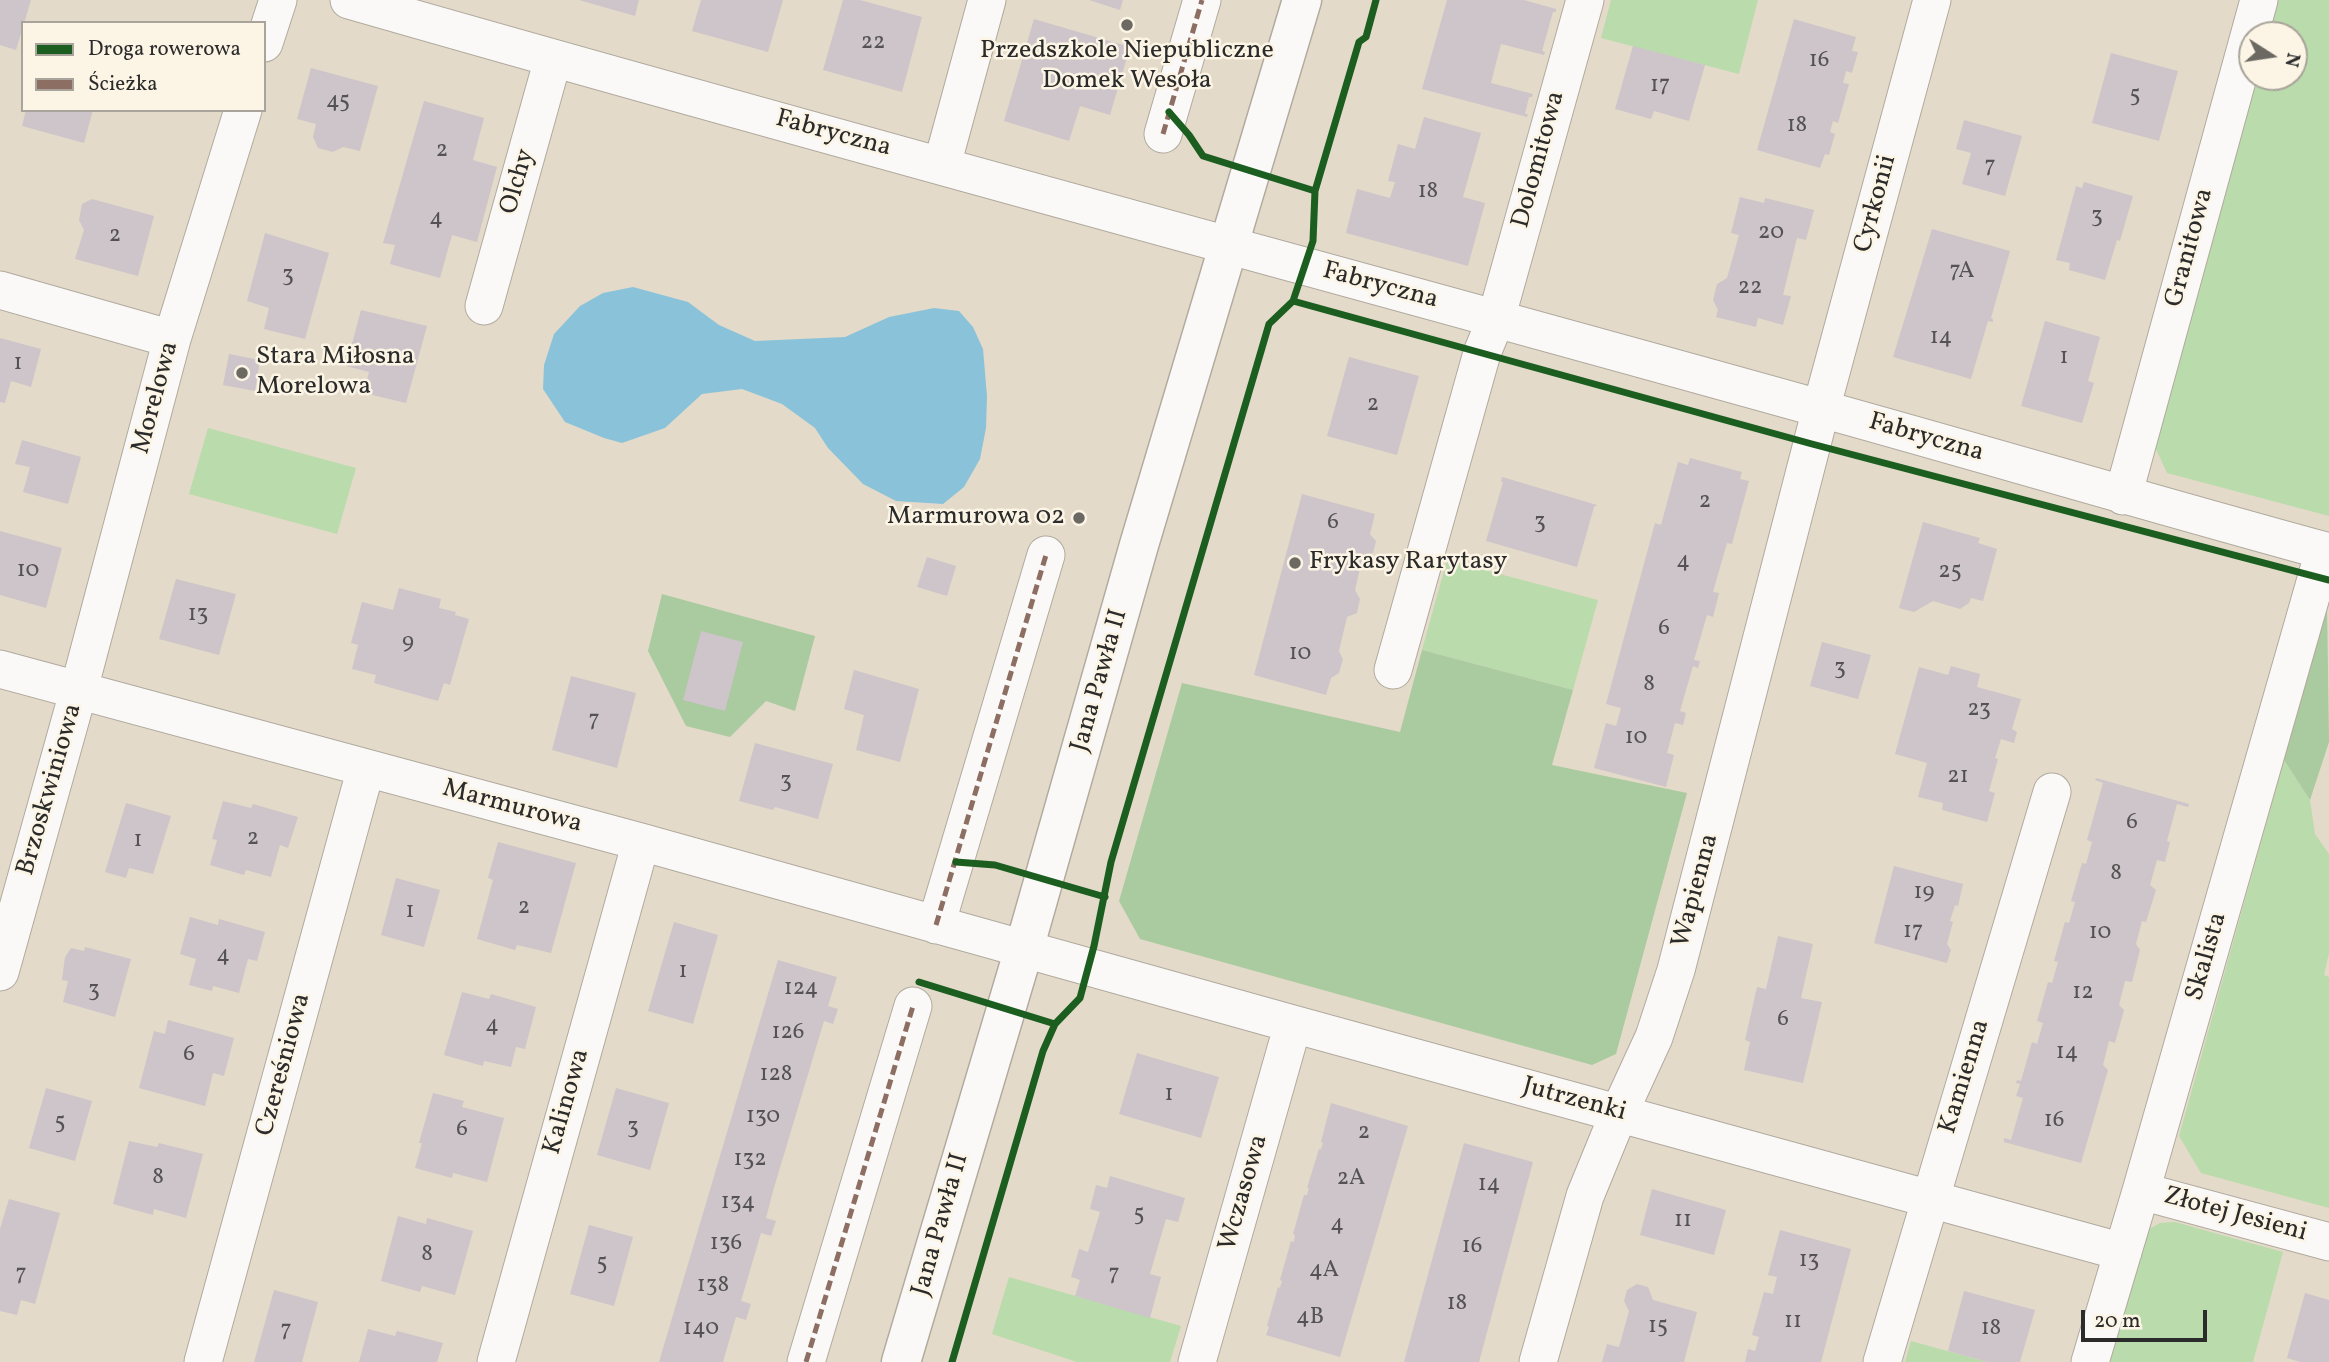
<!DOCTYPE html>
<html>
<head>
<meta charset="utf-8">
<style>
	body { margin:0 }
	#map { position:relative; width:2329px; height:1362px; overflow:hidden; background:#e4dac9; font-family:Vollkorn,serif }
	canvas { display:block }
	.legend { position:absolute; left:21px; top:21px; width:245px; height:91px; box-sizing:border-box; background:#fcf5e5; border:2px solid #a8a49b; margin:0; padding:9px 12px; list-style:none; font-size:21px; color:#2b2b2b }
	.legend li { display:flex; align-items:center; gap:14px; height:35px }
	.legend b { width:35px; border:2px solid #a8a49b }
	.north { position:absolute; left:2238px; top:21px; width:70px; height:70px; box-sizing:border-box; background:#fcf5e5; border:2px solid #a8a49b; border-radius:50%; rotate:102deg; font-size:19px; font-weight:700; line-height:28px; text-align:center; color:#2b2b2b }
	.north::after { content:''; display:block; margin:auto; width:24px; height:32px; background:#6c6862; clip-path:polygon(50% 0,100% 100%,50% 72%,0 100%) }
	.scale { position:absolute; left:2081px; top:1310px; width:126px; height:32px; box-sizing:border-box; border:4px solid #2b2b2b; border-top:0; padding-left:9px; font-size:21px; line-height:24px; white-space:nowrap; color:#2b2b2b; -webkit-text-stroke:5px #fcf5e5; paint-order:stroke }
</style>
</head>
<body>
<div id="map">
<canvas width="2329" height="1362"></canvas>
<ul class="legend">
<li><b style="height:9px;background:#1b5e20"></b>Droga rowerowa</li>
<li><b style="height:9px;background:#8d6e63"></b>Ścieżka</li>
</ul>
<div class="north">N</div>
<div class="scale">20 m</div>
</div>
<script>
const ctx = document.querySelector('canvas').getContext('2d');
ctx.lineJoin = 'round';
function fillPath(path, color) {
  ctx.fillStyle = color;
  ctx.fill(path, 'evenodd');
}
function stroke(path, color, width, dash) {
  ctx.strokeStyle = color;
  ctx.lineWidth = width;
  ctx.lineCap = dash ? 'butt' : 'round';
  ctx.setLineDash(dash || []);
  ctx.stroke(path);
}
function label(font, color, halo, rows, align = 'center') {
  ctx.font = font + ' Vollkorn,serif';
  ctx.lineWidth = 5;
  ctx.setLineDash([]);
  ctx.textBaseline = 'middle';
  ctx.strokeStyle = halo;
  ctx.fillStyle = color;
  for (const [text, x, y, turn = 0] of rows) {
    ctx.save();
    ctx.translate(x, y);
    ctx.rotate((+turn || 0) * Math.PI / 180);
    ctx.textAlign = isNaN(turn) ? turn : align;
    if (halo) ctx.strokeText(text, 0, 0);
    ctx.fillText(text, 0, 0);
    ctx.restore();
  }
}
fillPath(new Path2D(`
	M 1611,0 L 1758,0 L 1739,74 L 1601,38 Z
	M 2277,0 L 2329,0 L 2329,516 L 2167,473 L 2155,447 L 2256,77 L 2294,77 L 2294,35 L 2267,35 Z
	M 208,428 L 356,468 L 337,534 L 189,494 Z
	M 1447,560 L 1598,600 L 1573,690 L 1422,650 Z
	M 2284,760 L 2310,800 L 2315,834 L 2329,854 L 2329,953 L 2324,975 L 2329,977 L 2329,1208 L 2201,1173 L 2179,1136 Z
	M 2175,1222 L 2283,1252 L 2253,1362 L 2103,1362 L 2143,1232 L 2160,1223 Z
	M 1009,1277 L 1181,1326 L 1170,1362 L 1077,1362 L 992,1334 Z
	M 1911,1341 L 1987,1362 L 1905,1362 Z`), '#badbab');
fillPath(new Path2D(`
	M 662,594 L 815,636 L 795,711 L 766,701 L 730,737 L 686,726 L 648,651 Z
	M 2327,601 L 2329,742 L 2310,800 L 2284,760 Z
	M 1422,650 L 1573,690 L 1552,765 L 1687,793 L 1616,1054 L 1592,1065 L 1140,939 L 1119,901 L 1182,683 L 1400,732 Z`), '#aaca9f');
fillPath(new Path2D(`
	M 633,287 L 688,302 L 719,325 L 755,341 L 845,337 L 889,317 L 934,308 L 959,311 L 973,327 L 983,349 L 987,396 L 986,428 L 980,459 L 964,487 L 943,504 L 896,501 L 863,484 L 828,448 L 815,428 L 782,404 L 742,389 L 702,394 L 665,428 L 622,443 L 604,438 L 565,422 L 543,389 L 544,365 L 554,334 L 580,306 L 603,293 Z`), '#8ac3d9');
fillPath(new Path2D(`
	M 0,0 L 31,0 L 16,50 L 0,45 Z
	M 579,0 L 639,0 L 635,16 Z
	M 701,0 L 783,0 L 768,52 L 692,31 Z
	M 843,0 L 860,0 L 922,17 L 902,92 L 823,70 Z
	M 1089,0 L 1123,0 L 1120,10 Z
	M 1447,0 L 1524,0 L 1556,9 L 1556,12 L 1553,12 L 1542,51 L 1545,52 L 1544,55 L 1501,44 L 1496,63 L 1491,83 L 1533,94 L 1532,97 L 1529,97 L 1525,114 L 1528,114 L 1527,117 L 1422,89 Z
	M 1034,19 L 1130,47 L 1110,115 L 1080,106 L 1069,141 L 1004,121 Z
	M 1794,19 L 1856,37 L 1852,51 L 1858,52 L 1852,73 L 1846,71 L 1843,83 L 1849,84 L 1838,123 L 1833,121 L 1830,132 L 1835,134 L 1829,155 L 1825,154 L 1820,168 L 1757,150 Z
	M 1633,46 L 1705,65 L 1689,121 L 1654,111 L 1651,119 L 1615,109 Z
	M 2111,53 L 2178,71 L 2159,141 L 2092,123 Z
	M 311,68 L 378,86 L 360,151 L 343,147 L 333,152 L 318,148 L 313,137 L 316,124 L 297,119 Z
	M 424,101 L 484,118 L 473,160 L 497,167 L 477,242 L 452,235 L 440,278 L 390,264 L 395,245 L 383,243 Z
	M 26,110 L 93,110 L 84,143 L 22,126 Z
	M 1424,117 L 1481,133 L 1463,197 L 1485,203 L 1468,266 L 1346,233 L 1357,189 L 1390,198 L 1395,182 L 1388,181 L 1398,144 L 1415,149 Z
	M 1964,120 L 2022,136 L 2005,196 L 1962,184 L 1971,153 L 1956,149 Z
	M 2084,182 L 2133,196 L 2120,241 L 2117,240 L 2105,280 L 2069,270 L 2070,263 L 2056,260 L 2076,186 L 2082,188 Z
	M 1740,197 L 1764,203 L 1765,198 L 1814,210 L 1806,240 L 1797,238 L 1783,295 L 1791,296 L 1783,325 L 1758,318 L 1756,327 L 1716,317 L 1718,310 L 1713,300 L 1717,284 L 1727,278 L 1739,235 L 1731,233 Z
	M 92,199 L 154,216 L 138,276 L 75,259 L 84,230 L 79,220 L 82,204 Z
	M 1932,229 L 2010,251 L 1991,318 L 1993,319 L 1993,322 L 1988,321 L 1971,379 L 1893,357 Z
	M 265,233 L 329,253 L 305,339 L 264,329 L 269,308 L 247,301 Z
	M 361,310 L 427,326 L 406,403 L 364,393 L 369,372 L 346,366 Z
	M 2045,321 L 2100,337 L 2088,381 L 2094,383 L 2082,423 L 2021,406 Z
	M 0,338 L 41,349 L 31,387 L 11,381 L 5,403 L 0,402 Z
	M 229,354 L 260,360 L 255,391 L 223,385 Z
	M 1349,357 L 1419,376 L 1397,455 L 1327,436 Z
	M 22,440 L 81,457 L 68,504 L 23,492 L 30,467 L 15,464 Z
	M 1690,458 L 1742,472 L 1740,479 L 1749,481 L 1732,544 L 1727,543 L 1713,592 L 1719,593 L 1713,617 L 1707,615 L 1694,660 L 1700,661 L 1698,668 L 1693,666 L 1680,711 L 1686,713 L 1683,725 L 1675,723 L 1667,753 L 1674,755 L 1666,787 L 1594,768 L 1606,723 L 1616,726 L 1621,708 L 1606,704 L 1655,523 L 1661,525 L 1678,462 L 1688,465 Z
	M 1502,477 L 1597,505 L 1594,507 L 1577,567 L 1486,541 L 1503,482 L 1501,482 Z
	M 1302,494 L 1375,514 L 1370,534 L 1376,541 L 1373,553 L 1363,555 L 1355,590 L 1360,599 L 1357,613 L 1347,617 L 1339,651 L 1343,659 L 1339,673 L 1331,678 L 1326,695 L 1254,675 Z
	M 1923,522 L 1980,538 L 1978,543 L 1997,549 L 1983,601 L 1971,598 L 1969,603 L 1960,609 L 1933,601 L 1914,612 L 1899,608 Z
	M 0,531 L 62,548 L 46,608 L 0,595 Z
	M 927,557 L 956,566 L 947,596 L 917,587 Z
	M 176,579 L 236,594 L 219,655 L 159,639 Z
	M 399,588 L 441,599 L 439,608 L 456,612 L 455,615 L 469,619 L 450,685 L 444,683 L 438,701 L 374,683 L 376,675 L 352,669 L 358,645 L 351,643 L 362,602 L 393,610 Z
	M 701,631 L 743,642 L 725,711 L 683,700 Z
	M 1822,642 L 1871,655 L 1858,699 L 1810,686 Z
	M 1951,666 L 1980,674 L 1977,687 L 2021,699 L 2012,729 L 2017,732 L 2014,743 L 2001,739 L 1995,758 L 1998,759 L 1989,791 L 1995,793 L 1987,822 L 1942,810 L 1943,803 L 1918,797 L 1927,763 L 1895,754 L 1919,667 L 1948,675 Z
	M 854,670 L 919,689 L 900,762 L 856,750 L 864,715 L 844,709 Z
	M 571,676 L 636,693 L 617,768 L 552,750 Z
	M 755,743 L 833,764 L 818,819 L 775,807 L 773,810 L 739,801 Z
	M 2096,778 L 2189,804 L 2188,807 L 2177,804 L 2167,841 L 2170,842 L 2165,862 L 2157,860 L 2150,885 L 2156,890 L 2146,922 L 2142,921 L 2136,944 L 2140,950 L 2132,982 L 2125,981 L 2119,1005 L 2124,1010 L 2115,1043 L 2109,1041 L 2103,1065 L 2108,1070 L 2081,1163 L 2004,1142 L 2004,1138 L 2011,1140 L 2023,1098 L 2016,1096 L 2020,1084 L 2016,1083 L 2017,1080 L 2021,1081 L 2032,1042 L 2037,1044 L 2043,1023 L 2037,1021 L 2048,982 L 2052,983 L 2058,962 L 2054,961 L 2065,922 L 2069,923 L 2075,902 L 2071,901 L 2082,863 L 2086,864 L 2092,842 L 2087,840 L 2103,783 L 2095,780 Z
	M 223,801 L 251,808 L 253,804 L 298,817 L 288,848 L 280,845 L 271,877 L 246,870 L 244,875 L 210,865 L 217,840 L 212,839 Z
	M 126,803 L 171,816 L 153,874 L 129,868 L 126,878 L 105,872 Z
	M 498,842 L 576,863 L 551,953 L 517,945 L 515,950 L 477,939 L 493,880 L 488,878 Z
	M 1894,866 L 1963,884 L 1958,906 L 1955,905 L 1950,921 L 1953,922 L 1947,944 L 1951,950 L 1947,963 L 1874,943 Z
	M 396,878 L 440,890 L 424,947 L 381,935 Z
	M 190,917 L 218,925 L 219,919 L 265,932 L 257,961 L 248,959 L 239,993 L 213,986 L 212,991 L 189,985 L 196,959 L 180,954 Z
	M 674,922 L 718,935 L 693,1024 L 648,1011 Z
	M 1778,936 L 1813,944 L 1801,998 L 1822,1002 L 1803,1083 L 1744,1070 L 1750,1042 L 1745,1040 L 1757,987 L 1766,989 Z
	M 85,947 L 131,959 L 115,1017 L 63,1002 L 68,981 L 62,980 L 65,957 L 71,948 L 84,951 Z
	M 778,960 L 837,977 L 828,1006 L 838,1009 L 833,1024 L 824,1021 L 773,1191 L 766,1218 L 776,1221 L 771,1236 L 761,1233 L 741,1301 L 751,1304 L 746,1320 L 736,1317 L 723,1362 L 659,1362 Z
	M 462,992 L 489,999 L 491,994 L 536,1007 L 525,1049 L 516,1047 L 511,1067 L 484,1061 L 483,1066 L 444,1055 Z
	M 168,1020 L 234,1038 L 224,1076 L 213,1073 L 205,1106 L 139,1088 L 154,1031 L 165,1034 Z
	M 1137,1053 L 1219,1077 L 1201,1138 L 1119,1114 Z
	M 46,1088 L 92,1101 L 75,1161 L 29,1148 Z
	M 616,1088 L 669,1103 L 650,1170 L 597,1155 Z
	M 433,1093 L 464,1101 L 462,1107 L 504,1118 L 487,1182 L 453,1173 L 452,1178 L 415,1168 L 422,1143 L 419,1143 Z
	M 1331,1103 L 1408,1126 L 1340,1357 L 1266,1335 L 1269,1327 L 1267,1326 L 1278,1287 L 1280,1288 L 1282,1281 L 1280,1280 L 1291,1241 L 1294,1242 L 1295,1235 L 1293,1234 L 1304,1195 L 1307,1195 L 1309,1188 L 1307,1188 L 1319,1149 L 1321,1149 L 1323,1143 L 1321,1142 Z
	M 129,1141 L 157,1147 L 159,1143 L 203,1154 L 186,1218 L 154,1209 L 153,1215 L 113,1204 Z
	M 1464,1143 L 1533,1162 L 1479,1362 L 1404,1362 Z
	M 1110,1176 L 1185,1198 L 1178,1222 L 1166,1219 L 1150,1274 L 1161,1277 L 1150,1318 L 1075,1296 L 1080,1280 L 1071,1277 L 1079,1249 L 1088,1252 L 1100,1212 L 1090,1209 L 1096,1185 L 1107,1188 Z
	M 1652,1189 L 1726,1210 L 1714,1255 L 1640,1235 Z
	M 9,1199 L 60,1213 L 35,1304 L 21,1300 L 17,1315 L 0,1311 L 0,1229 Z
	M 398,1216 L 426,1224 L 427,1218 L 473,1231 L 455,1295 L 422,1286 L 420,1292 L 381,1281 Z
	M 589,1225 L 633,1237 L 614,1306 L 570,1294 Z
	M 1780,1230 L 1851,1249 L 1821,1362 L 1745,1362 L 1748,1349 L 1755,1351 L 1759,1337 L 1752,1335 L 1764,1292 L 1773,1294 L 1777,1277 L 1768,1275 Z
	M 1637,1284 L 1648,1287 L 1653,1300 L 1697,1312 L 1684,1362 L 1602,1362 L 1607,1344 L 1619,1347 L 1629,1311 L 1624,1301 L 1627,1290 Z
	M 274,1290 L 318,1302 L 302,1362 L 254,1362 Z
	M 1964,1291 L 2035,1310 L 2020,1362 L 1987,1362 L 1948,1351 Z
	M 2305,1293 L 2329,1300 L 2329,1362 L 2300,1362 L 2287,1358 Z
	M 368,1329 L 395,1336 L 397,1331 L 443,1343 L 437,1362 L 359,1362 Z`), '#cdc5c9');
const street = new Path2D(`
	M 349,0 C 839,141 1331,272 1822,409 C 1991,456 2160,506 2329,552
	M 264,43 L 278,0
	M 1163,134 L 1202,0
	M 942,165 L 987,0
	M 0,290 L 172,339
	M 484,306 L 553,59
	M 2123,496 L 2259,0
	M 0,669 L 641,842 L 1293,1024 L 2123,1252
	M 1393,670 L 1482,353 L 1496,319 L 1585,0
	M 936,925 L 1046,555
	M 0,972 L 79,689 L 172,339 L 243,110
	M 2141,1191 L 2329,1242
	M 203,1362 L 366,768
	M 496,1362 L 641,842
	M 806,1362 L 913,1006
	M 1197,1362 L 1293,1024
	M 1538,1362 L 1585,1196 L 1619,1113 L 1654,1037 L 1676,970 L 1821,409 L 1932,0
	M 1882,1362 L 2052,792
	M 2090,1362 L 2141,1191 L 2324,551`);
const secondary = new Path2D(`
	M 901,1362 L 1024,949 L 1139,545 L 1302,0`);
stroke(street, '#b0aa9f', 39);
stroke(secondary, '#b0aa9f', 41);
stroke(street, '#fbf9f7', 37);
stroke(secondary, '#fbf9f7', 38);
stroke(new Path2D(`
	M 1163,134 L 1202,0
	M 936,925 L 1046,555
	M 806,1362 L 913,1006`), '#8d6e63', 5, [10, 5]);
stroke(new Path2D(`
	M 1169,112 L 1189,135 L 1203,156 L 1315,191
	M 1293,301 L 1812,444 L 2329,580
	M 956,862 L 995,865 L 1105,897
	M 919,982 L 1055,1024
	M 952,1362 L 1043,1051 L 1055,1024 L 1080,998 L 1094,946 L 1111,862 L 1269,324 L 1293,301 L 1313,241 L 1315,191 L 1359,42 L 1366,37 L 1376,0`), '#1b5e20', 7);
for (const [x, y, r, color] of [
	[1127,25,7,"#6c6862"],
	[242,373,7,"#6c6862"],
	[1079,518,7,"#6c6862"],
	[1295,563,7,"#6c6862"]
]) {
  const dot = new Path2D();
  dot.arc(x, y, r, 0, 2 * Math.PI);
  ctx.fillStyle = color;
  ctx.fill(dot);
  stroke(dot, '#fcf5e5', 2.5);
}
label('23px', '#545252', null, [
	["22",873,44],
	["16",1819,62],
	["17",1660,87],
	["5",2135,97],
	["45",338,103],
	["18",1797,127],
	["2",442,152],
	["7",1990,168],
	["18",1428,193],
	["3",2097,218],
	["4",436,220],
	["20",1771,234],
	["2",115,237],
	["7A",1962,273],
	["3",288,277],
	["22",1750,289],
	["14",1941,339],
	["1",2064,359],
	["1",18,365],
	["2",1373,406],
	["2",1705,503],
	["6",1333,524],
	["3",1540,524],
	["4",1683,563],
	["10",28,572],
	["25",1950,573],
	["13",198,616],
	["6",1664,630],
	["9",408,644],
	["10",1300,655],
	["3",1840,670],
	["8",1649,686],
	["23",1979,711],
	["7",594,722],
	["10",1636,739],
	["21",1958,778],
	["3",786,783],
	["6",2132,824],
	["2",253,840],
	["1",138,842],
	["8",2116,875],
	["19",1924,894],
	["2",524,909],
	["1",410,913],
	["17",1913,933],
	["10",2100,934],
	["4",223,957],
	["1",683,973],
	["124",801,990],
	["3",94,992],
	["12",2083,994],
	["6",1783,1021],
	["4",492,1027],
	["126",788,1034],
	["14",2067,1054],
	["6",189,1056],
	["128",776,1076],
	["1",1169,1096],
	["130",763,1118],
	["16",2054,1122],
	["5",60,1124],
	["3",633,1129],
	["6",462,1131],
	["2",1364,1134],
	["132",750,1161],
	["8",158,1179],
	["2A",1351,1180],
	["14",1489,1186],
	["134",738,1204],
	["5",1139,1216],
	["11",1683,1222],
	["4",1337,1226],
	["136",726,1245],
	["16",1472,1248],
	["8",427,1256],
	["13",1809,1262],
	["5",602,1265],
	["4A",1324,1272],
	["7",21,1276],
	["7",1114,1276],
	["138",713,1287],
	["18",1457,1305],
	["4B",1310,1319],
	["11",1793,1323],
	["15",1658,1328],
	["140",701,1330],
	["18",1991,1330],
	["7",286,1332]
]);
label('26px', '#2b2b2b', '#fcf5e5', [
	["Przedszkole Niepubliczne",1127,52,"center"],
	["Domek Wesoła",1127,82,"center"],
	["Stara Miłosna",256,358],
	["Morelowa",256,388],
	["Marmurowa 02",1065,518,"right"],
	["Frykasy Rarytasy",1309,563]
], 'left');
label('26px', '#2b2b2b', '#fcf5e5', [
	["Fabryczna",833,135,15],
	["Dolomitowa",1540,160,-75],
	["Olchy",519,182,-74],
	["Cyrkonii",1877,204,-75],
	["Granitowa",2191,248,-75],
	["Fabryczna",1380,287,15],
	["Morelowa",157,398,-75],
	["Fabryczna",1926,439,16],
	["Jana Pawła II",1101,681,-74],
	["Brzoskwiniowa",51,790,-74],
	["Marmurowa",512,808,15],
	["Wapienna",1697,891,-75],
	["Skalista",2208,957,-74],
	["Czereśniowa",285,1065,-75],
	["Kamienna",1966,1077,-73],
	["Jutrzenki",1574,1101,15],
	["Kalinowa",568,1102,-74],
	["Wczasowa",1245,1193,-74],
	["Złotej Jesieni",2235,1216,15],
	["Jana Pawła II",942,1225,-74]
]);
</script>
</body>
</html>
